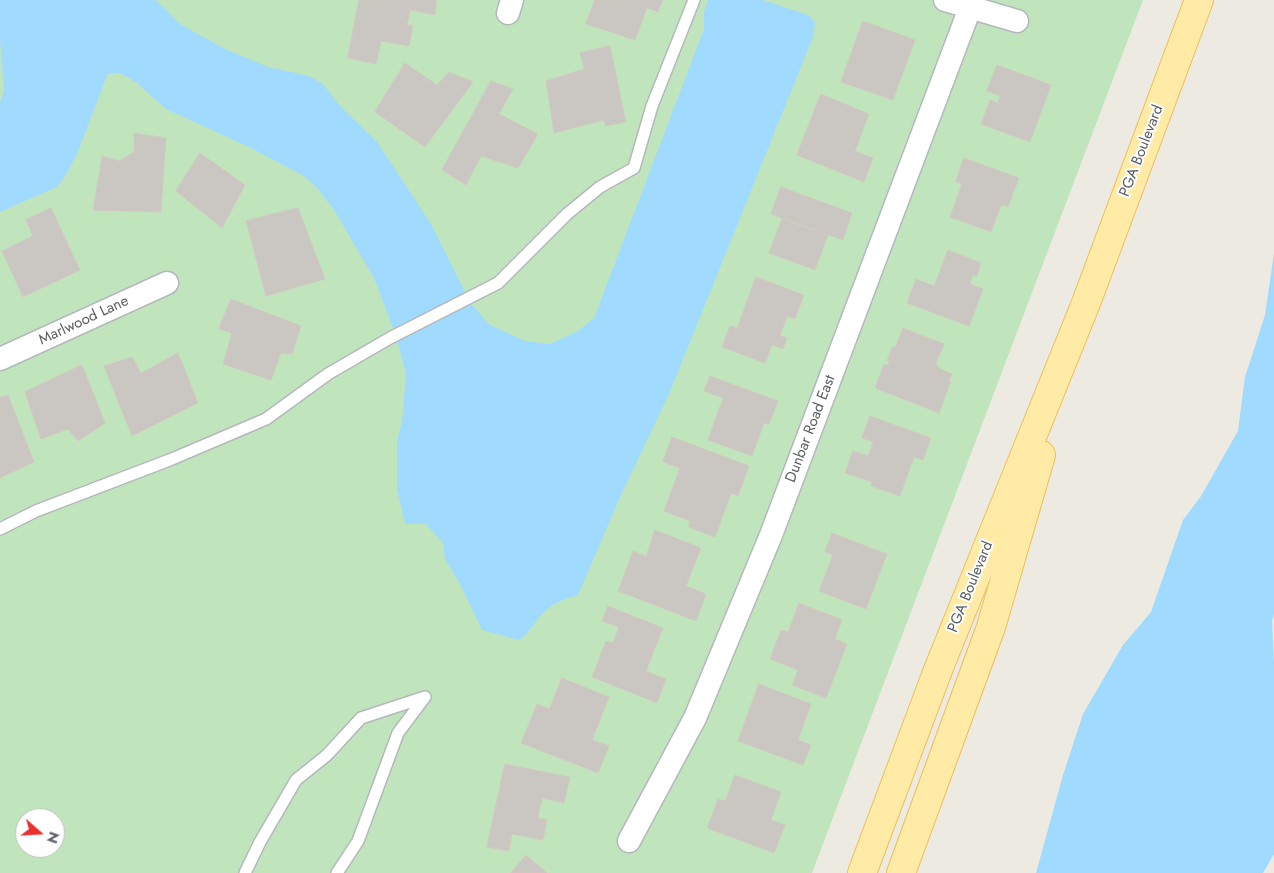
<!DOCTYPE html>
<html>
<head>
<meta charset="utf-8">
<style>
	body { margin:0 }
	#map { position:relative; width:1274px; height:873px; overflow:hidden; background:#edeae1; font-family:Jost,sans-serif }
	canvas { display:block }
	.north { position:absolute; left:15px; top:808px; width:50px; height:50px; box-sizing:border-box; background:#fff; border:1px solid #bdbfc0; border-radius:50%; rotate:109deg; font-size:14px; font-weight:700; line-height:20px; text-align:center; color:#5a5e62 }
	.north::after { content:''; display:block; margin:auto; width:18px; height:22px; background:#e9302c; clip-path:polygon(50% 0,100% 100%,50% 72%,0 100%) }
</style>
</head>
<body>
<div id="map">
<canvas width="1274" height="873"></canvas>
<div class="north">N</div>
</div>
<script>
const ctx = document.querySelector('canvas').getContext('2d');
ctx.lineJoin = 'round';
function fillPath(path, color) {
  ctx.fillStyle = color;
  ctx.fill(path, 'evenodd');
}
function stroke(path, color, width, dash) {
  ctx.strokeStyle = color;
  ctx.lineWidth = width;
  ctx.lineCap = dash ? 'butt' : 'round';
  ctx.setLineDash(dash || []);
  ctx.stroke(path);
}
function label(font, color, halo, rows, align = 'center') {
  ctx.font = font + ' Jost,sans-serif';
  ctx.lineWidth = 4;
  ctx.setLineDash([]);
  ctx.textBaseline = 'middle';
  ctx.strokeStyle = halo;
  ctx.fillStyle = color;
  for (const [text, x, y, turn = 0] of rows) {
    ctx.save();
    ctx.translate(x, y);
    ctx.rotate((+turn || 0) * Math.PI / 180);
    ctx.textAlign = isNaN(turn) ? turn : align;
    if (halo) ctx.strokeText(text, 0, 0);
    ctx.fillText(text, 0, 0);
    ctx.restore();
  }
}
fillPath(new Path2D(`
	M 0,0 L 1143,0 L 812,873 L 0,873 ZM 25,818 L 55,818 L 55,848 L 25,848 Z`), '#c0e5bd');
fillPath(new Path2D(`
	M 0,0 L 156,0 L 180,24 L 225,49 L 268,67 L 309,76 L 323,84 L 340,106 L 377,142 L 431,224 L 471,304 L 490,325 L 525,341 L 550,344 L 578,331 L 594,318 L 704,29 L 704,12 L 708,0 L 763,0 L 808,15 L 815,22 L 813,37 L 669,394 L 620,497 L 578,595 C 561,600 550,604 538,619 C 532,626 527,635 519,640 L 482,630 L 460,584 L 445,559 L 443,543 L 426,524 L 405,524 L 397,489 L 397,440 L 402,422 L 406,374 L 396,336 L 374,278 L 334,210 L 318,189 L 304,176 L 249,147 L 166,109 L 137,83 L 127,77 L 120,73 L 108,73 L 77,154 L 67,173 L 57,187 L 0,212 L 0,103 L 4,90 L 0,40 Z
	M 1274,253 L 1274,615 L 1272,620 L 1274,663 L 1274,854 L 1263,873 L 1036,873 L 1063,775 L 1083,714 L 1123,645 L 1151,612 L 1183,520 L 1201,496 L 1238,431 L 1245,377 L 1265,315 Z`), '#a0dbff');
const building = new Path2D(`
	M 359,0 L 437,0 L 435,15 L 410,10 L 407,25 L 413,25 L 409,46 L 381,41 L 376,64 L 348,58 Z
	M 595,0 L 663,0 L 658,12 L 647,8 L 635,40 L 586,24 Z
	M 863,21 L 915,40 L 893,100 L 841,82 Z
	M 610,46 L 626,122 L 606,126 L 604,120 L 554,133 L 546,81 L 584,69 L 580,53 Z
	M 405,63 L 437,85 L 449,72 L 473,82 L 425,147 L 375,112 Z
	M 997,65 L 1051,85 L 1030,142 L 981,124 L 990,100 L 998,103 L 1000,96 L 987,91 Z
	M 491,81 L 513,89 L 499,114 L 538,134 L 518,168 L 481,156 L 466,185 L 442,170 Z
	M 821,94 L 869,114 L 855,151 L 873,158 L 864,182 L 797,155 Z
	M 134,133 L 166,138 L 161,212 L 93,210 L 102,156 L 119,161 L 134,152 Z
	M 200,153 L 245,185 L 222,228 L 176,191 Z
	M 964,158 L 1019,178 L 1008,207 L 1001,205 L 991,232 L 950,217 L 962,184 L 956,182 Z
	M 781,187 L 852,213 L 843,240 L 771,214 Z
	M 51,208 L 80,270 L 23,297 L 2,251 L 33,236 L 26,220 Z
	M 298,208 L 325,279 L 266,296 L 246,221 Z
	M 782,219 L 828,235 L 815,270 L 769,253 Z
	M 948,250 L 981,263 L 977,276 L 973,275 L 970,284 L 983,289 L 969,326 L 907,303 L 916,279 L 934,286 Z
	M 756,277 L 804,295 L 795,319 L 787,316 L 780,336 L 787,338 L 783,349 L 772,345 L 765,363 L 722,347 L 730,326 L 737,328 Z
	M 231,299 L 301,326 L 292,354 L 281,353 L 271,380 L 223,364 L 232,333 L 219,329 Z
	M 903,328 L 944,344 L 936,363 L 939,368 L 952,374 L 949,381 L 951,381 L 939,413 L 875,388 L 884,364 L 888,365 L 890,362 L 887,361 L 892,347 L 895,348 Z
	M 178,353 L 198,403 L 132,436 L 104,366 L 132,357 L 141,373 Z
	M 82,365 L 105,423 L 78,441 L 68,429 L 41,439 L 25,392 Z
	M 710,376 L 778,401 L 769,424 L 764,423 L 752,456 L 708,440 L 723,398 L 704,391 Z
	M 8,395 L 34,462 L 0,478 L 0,398 Z
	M 870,416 L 931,438 L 923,460 L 914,457 L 900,496 L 871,486 L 872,482 L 845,473 L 853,451 L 868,456 L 873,442 L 862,438 Z
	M 672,437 L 749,466 L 738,496 L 731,493 L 715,537 L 688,527 L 690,521 L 664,511 L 680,468 L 663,462 Z
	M 655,530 L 701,548 L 686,586 L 706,594 L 696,621 L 618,591 L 633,551 L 646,556 Z
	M 832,533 L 887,554 L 866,609 L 819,591 L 833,555 L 825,552 Z
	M 799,603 L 842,620 L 835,639 L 847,644 L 826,698 L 792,685 L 798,670 L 770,659 L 781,630 L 788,632 Z
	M 608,606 L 663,628 L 646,671 L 666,679 L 657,703 L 592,677 L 606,641 L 613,643 L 619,627 L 602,621 Z
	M 562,678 L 609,697 L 592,740 L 609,746 L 598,773 L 521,743 L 537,704 L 549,709 Z
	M 759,684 L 811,704 L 798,740 L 811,745 L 803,765 L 738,741 Z
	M 505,764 L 570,777 L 564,803 L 542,798 L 538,818 L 547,820 L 543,840 L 512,834 L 509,851 L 487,847 Z
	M 735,775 L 781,792 L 771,820 L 785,825 L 774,853 L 707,828 L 718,799 L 725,801 Z
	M 526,855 L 547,873 L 511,873 Z`);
fillPath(building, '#cac6c1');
stroke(building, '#d2cbc0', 1);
const lane = new Path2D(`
	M 0,529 L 36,511 L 172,459 L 266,419 L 328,374 L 390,338 L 498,283 L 567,214 L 600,187 L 634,168 L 652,106 L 694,0
	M 245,873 L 260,842 L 296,780 L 327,755 L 361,718 L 425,697 L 398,733 L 358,841 L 337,873`);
const street = new Path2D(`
	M 945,0 L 1017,21
	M 508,13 L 512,0
	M 0,359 L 167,283
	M 629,841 L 695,718 L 771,535 L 973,0`);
const primary = new Path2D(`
	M 862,873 L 938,670 L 1086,303 L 1199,0
	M 901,873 L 991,627 L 1041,455`);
stroke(lane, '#b4b8bc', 14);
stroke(street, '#b4b8bc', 25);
stroke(primary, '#f1bd57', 30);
stroke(lane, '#fff', 11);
stroke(street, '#fff', 22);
stroke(primary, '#ffeba5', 28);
label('15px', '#5a5e62', '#fff', [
	["PGA Boulevard",1142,151,-69],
	["Marlwood Lane",84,321,-25],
	["Dunbar Road East",811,429,-69],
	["PGA Boulevard",971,587,-68]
]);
</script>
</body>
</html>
